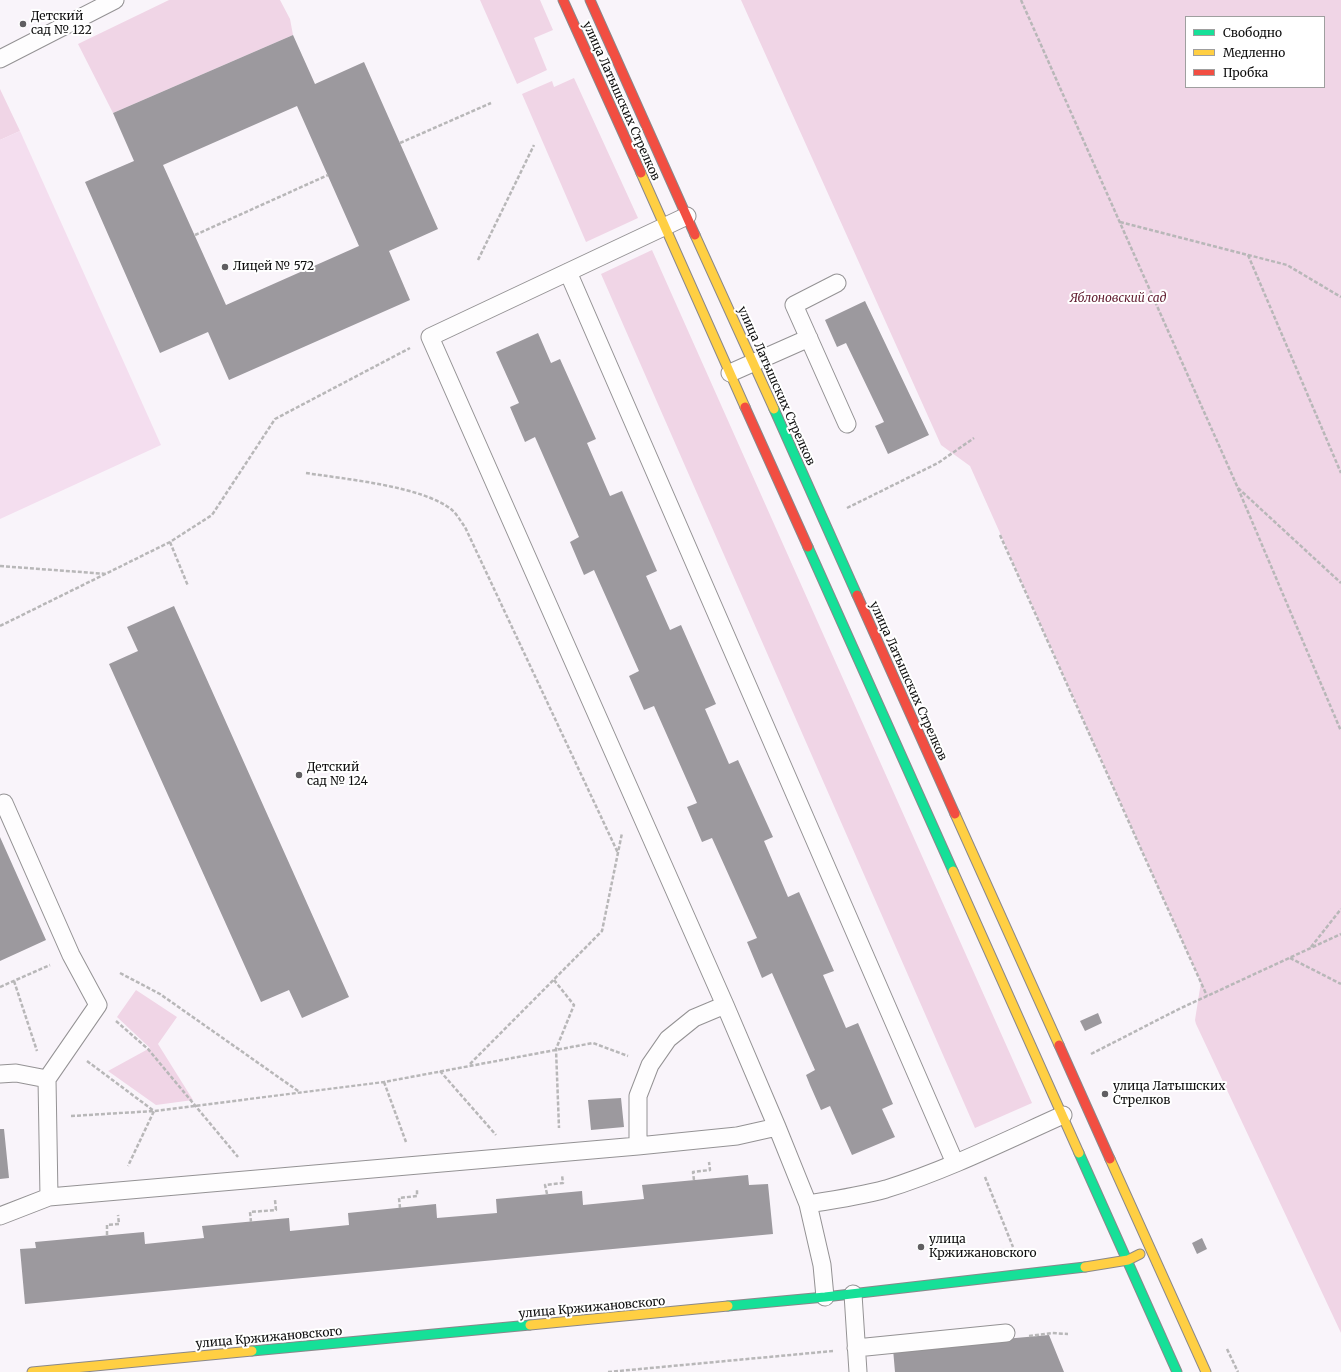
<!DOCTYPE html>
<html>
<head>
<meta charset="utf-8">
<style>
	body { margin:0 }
	#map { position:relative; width:1341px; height:1372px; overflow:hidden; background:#f9f4fa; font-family:Merriweather,serif }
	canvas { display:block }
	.legend { position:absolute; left:1185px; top:16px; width:140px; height:72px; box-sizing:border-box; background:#fff; border:1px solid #9f9f9f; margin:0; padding:5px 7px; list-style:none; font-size:12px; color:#0e0e0e }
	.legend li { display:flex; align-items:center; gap:8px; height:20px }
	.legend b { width:20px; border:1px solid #9f9f9f }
</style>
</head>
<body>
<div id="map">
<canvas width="1341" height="1372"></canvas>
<ul class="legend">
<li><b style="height:5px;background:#16e098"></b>Свободно</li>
<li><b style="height:5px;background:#ffcf43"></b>Медленно</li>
<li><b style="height:5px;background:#f24e42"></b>Пробка</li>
</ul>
</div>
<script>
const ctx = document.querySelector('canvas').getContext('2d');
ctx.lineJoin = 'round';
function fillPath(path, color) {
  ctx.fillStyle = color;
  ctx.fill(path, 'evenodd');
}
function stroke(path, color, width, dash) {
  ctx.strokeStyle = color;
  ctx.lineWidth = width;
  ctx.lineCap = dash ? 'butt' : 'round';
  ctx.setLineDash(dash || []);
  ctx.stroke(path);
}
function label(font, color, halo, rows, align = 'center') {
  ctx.font = font + ' Merriweather,serif';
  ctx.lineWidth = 4;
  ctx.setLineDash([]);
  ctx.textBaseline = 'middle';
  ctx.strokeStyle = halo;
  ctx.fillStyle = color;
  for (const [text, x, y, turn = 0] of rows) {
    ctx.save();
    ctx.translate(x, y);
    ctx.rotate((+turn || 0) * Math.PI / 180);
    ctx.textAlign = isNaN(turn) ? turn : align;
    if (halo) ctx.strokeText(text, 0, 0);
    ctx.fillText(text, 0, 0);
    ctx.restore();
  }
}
fillPath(new Path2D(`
	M 169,0 L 280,0 L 290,19 L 293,35 L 113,113 L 78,44 Z
	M 480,0 L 540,0 L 553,30 L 534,38 L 547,70 L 517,84 Z
	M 741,0 L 1341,0 L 1341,1333 L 1196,1024 L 1195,1020 L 1201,982 L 970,466 L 941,445 ZM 1186,17 L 1324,17 L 1324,87 L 1186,87 Z
	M 574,78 L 638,218 L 586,242 L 522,94 L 552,81 L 554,87 Z
	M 0,89 L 20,131 L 0,140 Z
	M 652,250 L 1032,1103 L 975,1128 L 601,274 Z
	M 136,990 L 177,1017 L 158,1044 L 193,1100 L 156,1105 L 108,1071 L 150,1048 L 117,1017 Z`), '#f0d5e6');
fillPath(new Path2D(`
	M 20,131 L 161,445 L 0,519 L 0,140 Z`), '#f4deef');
fillPath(new Path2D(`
	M 293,35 L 315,84 L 364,62 L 438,229 L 389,251 L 410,300 L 229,380 L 208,332 L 160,353 L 85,182 L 134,161 L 113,113 ZM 297,106 L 359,246 L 226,305 L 163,165 Z
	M 865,301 L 929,435 L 888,454 L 875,426 L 884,422 L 846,343 L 837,347 L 825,320 Z
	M 538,333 L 551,363 L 560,359 L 596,439 L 587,443 L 610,496 L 622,491 L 657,571 L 646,576 L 670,630 L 681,625 L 716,704 L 705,709 L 729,764 L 738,760 L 773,837 L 764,841 L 788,897 L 799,892 L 834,971 L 823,975 L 846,1028 L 858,1023 L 893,1104 L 882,1109 L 895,1137 L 852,1155 L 830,1106 L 821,1110 L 810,1085 L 806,1075 L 815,1070 L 772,973 L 762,978 L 747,942 L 757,938 L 712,838 L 702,842 L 687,807 L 697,803 L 654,706 L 644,710 L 629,676 L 639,671 L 594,570 L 584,575 L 570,542 L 579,537 L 535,437 L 525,442 L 510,407 L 519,403 L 496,352 Z
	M 174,606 L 349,997 L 302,1018 L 289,990 L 261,1002 L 109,664 L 138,651 L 127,627 Z
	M 0,837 L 46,940 L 0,961 Z
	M 1098,1013 L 1102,1023 L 1085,1031 L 1080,1021 Z
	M 621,1098 L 624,1127 L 591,1130 L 588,1100 Z
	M 0,1129 L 4,1129 L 9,1178 L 0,1179 Z
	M 748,1175 L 749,1185 L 768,1184 L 773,1234 L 25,1304 L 20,1249 L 36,1248 L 35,1242 L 144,1232 L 145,1244 L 204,1238 L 202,1226 L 289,1218 L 290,1231 L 349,1225 L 348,1213 L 436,1204 L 437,1218 L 497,1213 L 496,1199 L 582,1191 L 583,1205 L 644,1199 L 642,1185 Z
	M 1202,1238 L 1207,1249 L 1197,1254 L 1192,1243 Z
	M 1049,1335 L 1064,1372 L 895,1372 L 893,1349 Z`), '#9c999e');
const lane = new Path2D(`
	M 0,59 L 115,0
	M 687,216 L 430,337 L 725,1005 L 777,1127 L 808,1204 L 822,1265 L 825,1297
	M 568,272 L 955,1163
	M 837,283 L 794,305 L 847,424
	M 730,373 L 809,338
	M 0,805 L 4,803 L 71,955 L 98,1005 L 47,1079
	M 0,1074 L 16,1073 L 47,1079 L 49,1197 L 0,1216
	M 638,1146 L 638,1096 L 650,1065 L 668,1039 L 694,1018 L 725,1005
	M 49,1197 L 638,1146 L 737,1136 L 777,1127
	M 808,1204 C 834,1200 861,1196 886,1189 C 947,1170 1005,1141 1063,1115
	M 853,1294 L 858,1372
	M 856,1348 L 1006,1333`);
const fast = new Path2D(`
	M 774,409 L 857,595
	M 808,547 L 953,871
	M 1079,1153 L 1177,1372
	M 728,1306 L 825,1297 L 1085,1267
	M 252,1351 L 530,1325`);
const slow = new Path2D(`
	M 641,173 L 745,407
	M 695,235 L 774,409
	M 955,814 L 1059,1045
	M 953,871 L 1079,1153
	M 1110,1159 L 1206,1372
	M 1085,1267 L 1128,1260 L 1140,1254
	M 530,1325 L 728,1306
	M 32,1372 L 252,1351`);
const jam = new Path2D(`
	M 563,0 L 641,173
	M 590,0 L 695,235
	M 745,407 L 808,547
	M 857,595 L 955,814
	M 1059,1045 L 1110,1159`);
stroke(lane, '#949294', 19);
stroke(fast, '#8a888b', 11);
stroke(slow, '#8a888b', 11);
stroke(jam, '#8a888b', 11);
stroke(new Path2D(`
	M 1021,0 L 1237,486 L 1341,731
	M 400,143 L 491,103
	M 1120,222 L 1287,265 L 1341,297
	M 195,235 L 328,175
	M 1248,255 L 1341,473
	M 478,260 L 534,145
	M 306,473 C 344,479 423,486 452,510 C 457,514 461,522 465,527 L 618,853
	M 1238,488 L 1341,583
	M 847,508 L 938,463 L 974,438
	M 1000,535 L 1207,996
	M 170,542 L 188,586
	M 0,566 L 107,574
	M 0,626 L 170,542 L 212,515 L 275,419 L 410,348
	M 1311,947 L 1341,909
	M 1290,958 L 1341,984
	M 120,973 L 160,994 L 301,1093
	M 554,980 L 574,1005 L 556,1049 L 559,1128
	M 14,981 L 37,1051
	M 0,987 L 50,965
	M 116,1021 L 148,1049 L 238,1157
	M 1091,1054 L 1179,1009 L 1341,934
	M 87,1061 L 154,1111 L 128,1166
	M 470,1064 L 602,931 L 622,833
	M 440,1071 L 496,1135
	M 384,1082 L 406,1142
	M 71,1116 L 154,1111 L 384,1082 L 593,1043 L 628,1056
	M 985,1177 L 1013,1247
	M 694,1180 L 693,1172 L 710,1170 L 709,1162
	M 547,1194 L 545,1185 L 563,1183 L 562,1175
	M 400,1208 L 399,1198 L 417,1196 L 417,1189
	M 251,1222 L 250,1212 L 276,1210 L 275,1200
	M 107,1235 L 107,1225 L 119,1224 L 118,1215
	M 1029,1336 L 1052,1333 L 1068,1334
	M 1227,1349 L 1238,1372
	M 608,1372 L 833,1351`), '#b8b7b8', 2.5, [4, 2]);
stroke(lane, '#fefdfe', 17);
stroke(fast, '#16e098', 9);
stroke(slow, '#ffcf43', 9);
stroke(jam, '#f24e42', 9);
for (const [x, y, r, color] of [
	[23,24,4,"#605e61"],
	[225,267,4,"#605e61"],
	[299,775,4,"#605e61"],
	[1105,1094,4,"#605e61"],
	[921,1247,4,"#605e61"]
]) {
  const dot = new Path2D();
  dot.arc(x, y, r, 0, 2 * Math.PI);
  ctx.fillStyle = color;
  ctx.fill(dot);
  stroke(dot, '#fff', 1.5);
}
label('12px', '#0e0e0e', '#fff', [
	["Детский",31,17],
	["сад № 122",31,31],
	["Лицей № 572",233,267],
	["Детский",307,768],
	["сад № 124",307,782],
	["улица Латышских",1113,1087],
	["Стрелков",1113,1101],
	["улица",929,1240],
	["Кржижановского",929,1254]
], 'left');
label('12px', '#0e0e0e', '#fff', [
	["улица Латышских Стрелков",621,101,66],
	["улица Латышских Стрелков",776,386,66],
	["улица Латышских Стрелков",908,681,66],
	["улица Кржижановского",592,1308,-5],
	["улица Кржижановского",269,1338,-5]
]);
label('italic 12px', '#642033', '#fff', [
	["Яблоновский сад",1118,299]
]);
</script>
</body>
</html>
